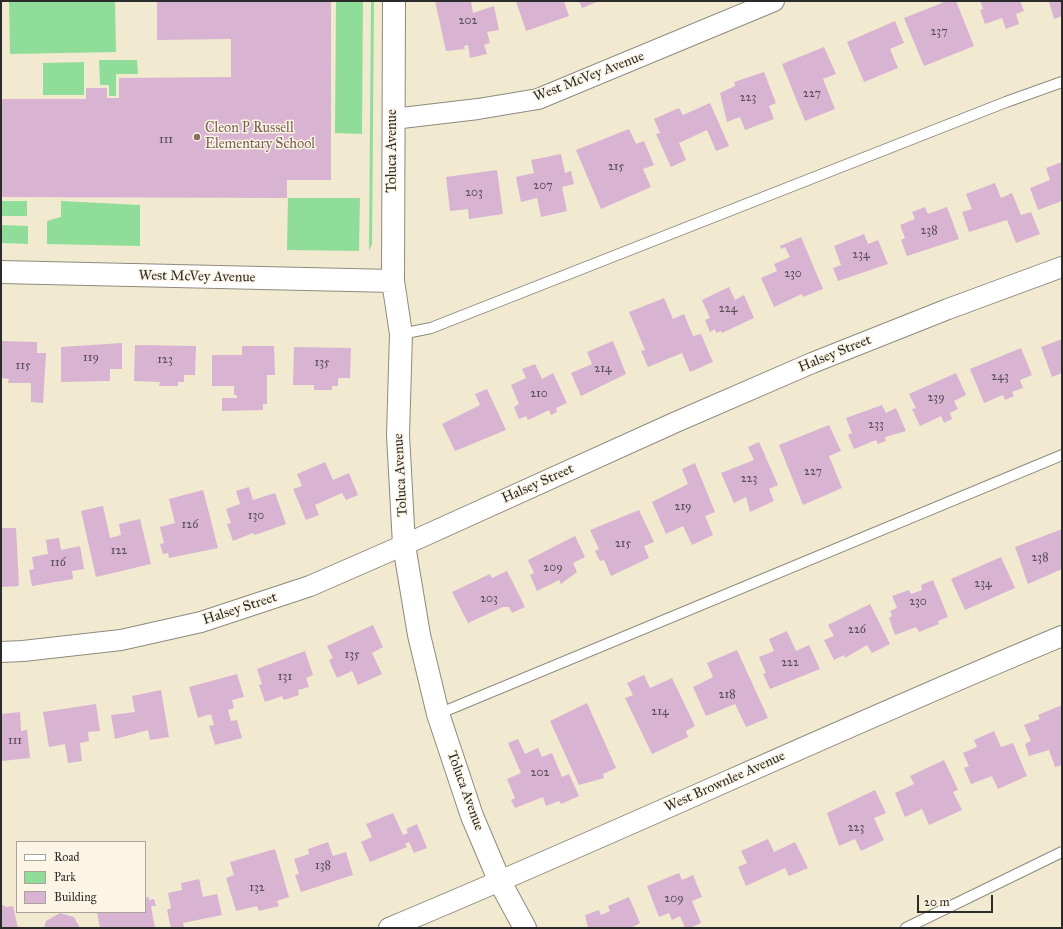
<!DOCTYPE html>
<html>
<head>
<meta charset="utf-8">
<style>
	body { margin:0 }
	#map { position:relative; width:1063px; height:929px; overflow:hidden; background:#f1ead0; font-family:"IM FELL Great Primer",serif }
	canvas { display:block }
	.frame { position:absolute; inset:0; border:2px solid #2b2b2b; pointer-events:none }
	.legend { position:absolute; left:16px; top:841px; width:130px; height:72px; box-sizing:border-box; background:#fcf5e5; border:1px solid #a8a49b; margin:0; padding:5px 7px; list-style:none; font-size:12px; color:#2b2b2b }
	.legend li { display:flex; align-items:center; gap:8px; height:20px }
	.legend b { width:20px; border:1px solid #a8a49b }
	.scale { position:absolute; left:917px; top:895px; width:76px; height:18px; box-sizing:border-box; border:2px solid #2b2b2b; border-top:0; padding-left:5px; font-size:12px; line-height:14px; white-space:nowrap; color:#2b2b2b; -webkit-text-stroke:3px #fcf5e5; paint-order:stroke }
</style>
</head>
<body>
<div id="map">
<canvas width="1063" height="929"></canvas>
<div class="frame"></div>
<ul class="legend">
<li><b style="height:5px;background:#fff"></b>Road</li>
<li><b style="height:11px;background:#90dd9a"></b>Park</li>
<li><b style="height:11px;background:#d9b3d2"></b>Building</li>
</ul>
<div class="scale">20 m</div>
</div>
<script>
const ctx = document.querySelector('canvas').getContext('2d');
ctx.lineJoin = 'round';
function fillPath(path, color) {
  ctx.fillStyle = color;
  ctx.fill(path, 'evenodd');
}
function stroke(path, color, width, dash) {
  ctx.strokeStyle = color;
  ctx.lineWidth = width;
  ctx.lineCap = dash ? 'butt' : 'round';
  ctx.setLineDash(dash || []);
  ctx.stroke(path);
}
function label(font, color, halo, rows, align = 'center') {
  ctx.font = font + ' "IM FELL Great Primer",serif';
  ctx.lineWidth = 3;
  ctx.setLineDash([]);
  ctx.textBaseline = 'middle';
  ctx.strokeStyle = halo;
  ctx.fillStyle = color;
  for (const [text, x, y, turn = 0] of rows) {
    ctx.save();
    ctx.translate(x, y);
    ctx.rotate((+turn || 0) * Math.PI / 180);
    ctx.textAlign = isNaN(turn) ? turn : align;
    if (halo) ctx.strokeText(text, 0, 0);
    ctx.fillText(text, 0, 0);
    ctx.restore();
  }
}
fillPath(new Path2D(`
	M 9,1 L 115,1 L 116,52 L 10,54 Z
	M 336,1 L 363,1 L 362,134 L 335,133 Z
	M 371,1 L 374,1 L 372,244 L 369,251 Z
	M 99,60 L 137,60 L 138,74 L 116,74 L 116,96 L 109,96 L 109,85 L 100,85 Z
	M 84,62 L 84,95 L 43,95 L 43,63 Z
	M 288,198 L 360,198 L 359,251 L 287,250 Z
	M 1,201 L 27,201 L 27,216 L 1,216 Z
	M 61,201 L 140,205 L 140,246 L 47,244 L 47,221 L 61,217 Z
	M 1,225 L 28,226 L 28,244 L 1,243 Z`), '#90dd9a');
fillPath(new Path2D(`
	M 157,1 L 331,1 L 331,180 L 287,180 L 287,198 L 1,197 L 1,99 L 86,99 L 86,88 L 107,88 L 107,98 L 119,98 L 119,78 L 231,77 L 231,39 L 157,40 Z
	M 435,1 L 471,1 L 473,13 L 494,6 L 499,30 L 487,32 L 490,43 L 484,45 L 487,54 L 470,58 L 468,45 L 464,46 L 465,49 L 446,51 Z
	M 516,1 L 564,1 L 569,16 L 526,31 Z
	M 579,1 L 599,1 L 582,8 Z
	M 942,1 L 956,1 L 974,46 L 924,66 L 904,18 L 942,3 Z
	M 980,1 L 1020,1 L 1024,11 L 1016,14 L 1019,24 L 1006,29 L 1002,18 L 985,24 L 980,10 L 983,9 Z
	M 1052,1 L 1062,1 L 1062,16 L 1054,19 L 1049,2 Z
	M 895,21 L 904,43 L 890,49 L 898,68 L 864,82 L 847,42 Z
	M 824,47 L 836,74 L 823,79 L 835,109 L 805,121 L 782,64 Z
	M 764,72 L 776,103 L 769,106 L 774,119 L 745,130 L 740,117 L 727,122 L 720,93 L 735,86 L 734,82 Z
	M 710,103 L 729,146 L 716,151 L 707,130 L 679,143 L 686,160 L 671,167 L 656,134 L 660,133 L 654,119 L 679,108 L 683,115 Z
	M 629,129 L 636,144 L 644,141 L 654,165 L 643,169 L 651,187 L 601,209 L 576,150 Z
	M 561,154 L 565,173 L 571,171 L 574,184 L 562,187 L 567,211 L 541,217 L 537,198 L 521,202 L 516,177 L 534,173 L 531,160 Z
	M 1062,162 L 1062,201 L 1038,210 L 1030,188 L 1050,180 L 1046,168 Z
	M 497,170 L 503,214 L 469,219 L 468,209 L 450,211 L 446,177 Z
	M 995,183 L 1001,198 L 1012,193 L 1021,215 L 1031,212 L 1040,234 L 1016,243 L 1007,220 L 969,232 L 962,212 L 972,209 L 966,194 Z
	M 925,207 L 928,214 L 947,207 L 959,239 L 907,256 L 901,240 L 905,238 L 900,225 L 915,219 L 912,212 Z
	M 864,234 L 868,244 L 878,240 L 888,264 L 838,281 L 833,268 L 841,265 L 834,246 Z
	M 801,237 L 823,289 L 803,297 L 802,294 L 774,307 L 761,278 L 777,271 L 774,264 L 790,257 L 785,247 L 781,249 L 780,246 Z
	M 729,287 L 735,300 L 744,295 L 754,318 L 722,333 L 721,331 L 716,333 L 715,329 L 710,332 L 705,320 L 710,318 L 702,300 Z
	M 664,298 L 673,319 L 684,314 L 693,336 L 701,334 L 713,362 L 690,372 L 682,353 L 648,367 L 641,351 L 645,350 L 629,312 Z
	M 1062,339 L 1062,373 L 1052,377 L 1041,347 Z
	M 1,341 L 37,342 L 37,353 L 46,353 L 43,403 L 31,402 L 31,383 L 8,383 L 9,379 L 1,378 Z
	M 613,341 L 626,374 L 581,396 L 571,373 L 592,364 L 587,352 Z
	M 122,343 L 122,369 L 110,369 L 110,381 L 61,382 L 61,347 Z
	M 135,345 L 196,346 L 195,375 L 184,375 L 184,382 L 178,382 L 178,386 L 159,386 L 160,382 L 134,381 Z
	M 242,346 L 274,346 L 275,375 L 267,375 L 267,404 L 263,404 L 263,410 L 222,411 L 222,398 L 237,398 L 237,395 L 234,395 L 234,386 L 212,386 L 212,355 L 242,355 Z
	M 294,347 L 351,348 L 350,378 L 338,378 L 338,386 L 332,386 L 332,390 L 314,390 L 314,385 L 293,385 Z
	M 1021,348 L 1032,375 L 1020,380 L 1023,388 L 1012,392 L 1014,396 L 1005,400 L 1003,395 L 984,403 L 970,369 Z
	M 535,364 L 542,379 L 553,373 L 567,403 L 556,408 L 557,412 L 551,415 L 549,410 L 528,420 L 526,416 L 519,419 L 514,407 L 519,404 L 511,385 L 526,378 L 522,369 Z
	M 956,373 L 966,395 L 954,401 L 958,409 L 950,413 L 952,419 L 944,423 L 941,416 L 920,426 L 912,409 L 916,408 L 909,394 Z
	M 487,389 L 506,430 L 455,451 L 442,424 L 480,405 L 475,394 Z
	M 882,405 L 886,413 L 896,408 L 906,431 L 885,437 L 886,441 L 878,444 L 876,440 L 854,449 L 848,435 L 852,433 L 846,418 Z
	M 829,425 L 841,451 L 829,456 L 842,488 L 803,505 L 779,445 Z
	M 759,442 L 778,485 L 769,489 L 774,501 L 750,512 L 746,497 L 734,503 L 721,473 L 754,460 L 748,447 Z
	M 325,462 L 333,480 L 349,473 L 358,495 L 346,500 L 342,493 L 315,505 L 319,515 L 306,520 L 293,489 L 302,486 L 297,474 Z
	M 695,463 L 715,512 L 705,516 L 713,535 L 692,545 L 683,526 L 666,534 L 652,502 L 688,484 L 682,469 Z
	M 249,487 L 253,500 L 275,493 L 286,524 L 255,535 L 253,533 L 233,541 L 227,524 L 231,523 L 226,509 L 240,504 L 236,491 Z
	M 203,490 L 218,548 L 169,558 L 168,553 L 163,554 L 160,544 L 164,543 L 160,527 L 175,523 L 169,499 Z
	M 103,506 L 110,538 L 121,535 L 119,524 L 140,519 L 151,564 L 96,577 L 81,511 Z
	M 639,510 L 654,542 L 644,546 L 649,558 L 611,576 L 604,560 L 600,561 L 595,551 L 599,549 L 590,530 Z
	M 1,528 L 16,528 L 19,586 L 1,587 Z
	M 1062,529 L 1062,569 L 1028,584 L 1015,547 Z
	M 575,536 L 585,557 L 573,563 L 577,572 L 561,584 L 559,580 L 537,591 L 530,575 L 534,573 L 528,560 Z
	M 59,538 L 61,550 L 80,546 L 84,569 L 72,571 L 73,579 L 32,586 L 29,570 L 34,569 L 32,557 L 48,554 L 46,540 Z
	M 1001,557 L 1015,588 L 965,610 L 951,579 Z
	M 507,571 L 525,607 L 512,613 L 509,607 L 503,607 L 468,623 L 452,592 L 490,574 L 492,578 Z
	M 933,580 L 948,617 L 938,621 L 939,624 L 919,632 L 916,627 L 895,635 L 889,618 L 892,616 L 890,611 L 897,608 L 892,596 L 909,590 L 911,594 L 922,590 L 921,585 Z
	M 870,604 L 890,644 L 872,653 L 867,645 L 845,658 L 844,655 L 834,660 L 824,640 L 834,636 L 828,625 Z
	M 373,625 L 383,647 L 372,653 L 382,674 L 358,685 L 352,671 L 337,678 L 329,660 L 333,658 L 327,646 Z
	M 787,631 L 796,651 L 809,645 L 820,669 L 770,689 L 763,674 L 766,673 L 759,657 L 774,651 L 769,639 Z
	M 737,650 L 768,718 L 746,727 L 735,704 L 706,716 L 693,687 L 713,677 L 707,663 Z
	M 305,651 L 313,675 L 306,678 L 309,687 L 298,690 L 299,695 L 284,700 L 282,696 L 265,702 L 259,685 L 262,684 L 257,669 Z
	M 237,674 L 244,697 L 232,700 L 234,708 L 228,710 L 231,721 L 237,720 L 242,738 L 215,745 L 209,726 L 214,725 L 211,714 L 198,718 L 189,687 Z
	M 644,675 L 650,688 L 672,678 L 695,726 L 686,731 L 688,737 L 652,754 L 625,698 L 633,695 L 627,683 Z
	M 161,690 L 169,737 L 150,740 L 148,730 L 115,739 L 111,715 L 135,712 L 132,696 Z
	M 587,703 L 616,768 L 603,774 L 604,778 L 579,785 L 550,721 Z
	M 96,704 L 100,731 L 88,732 L 89,741 L 80,743 L 82,761 L 68,763 L 65,744 L 49,747 L 43,712 Z
	M 1062,705 L 1062,765 L 1055,767 L 1049,750 L 1029,756 L 1025,744 L 1031,741 L 1024,725 L 1040,719 L 1038,715 Z
	M 20,712 L 21,731 L 27,730 L 30,758 L 2,761 L 1,714 Z
	M 994,731 L 1001,747 L 1013,743 L 1027,776 L 998,789 L 992,776 L 971,784 L 964,768 L 969,766 L 963,753 L 977,747 L 974,740 Z
	M 518,739 L 525,754 L 538,748 L 542,757 L 552,753 L 562,777 L 569,774 L 579,796 L 561,804 L 559,801 L 546,806 L 543,797 L 515,808 L 511,800 L 515,798 L 507,779 L 521,773 L 508,743 Z
	M 944,760 L 958,790 L 953,792 L 962,810 L 929,825 L 922,809 L 905,817 L 895,793 L 914,784 L 910,776 Z
	M 875,790 L 886,813 L 874,818 L 884,840 L 861,851 L 855,839 L 839,846 L 827,813 Z
	M 393,813 L 403,835 L 408,833 L 406,829 L 417,824 L 427,848 L 414,853 L 409,842 L 405,844 L 407,847 L 370,862 L 361,842 L 372,837 L 366,824 Z
	M 768,839 L 774,852 L 795,842 L 808,868 L 789,876 L 785,868 L 746,886 L 738,867 L 747,863 L 741,851 Z
	M 328,842 L 333,856 L 346,852 L 353,875 L 301,892 L 295,875 L 299,874 L 294,859 L 309,854 L 308,849 Z
	M 275,849 L 289,897 L 277,901 L 279,906 L 259,911 L 257,906 L 236,911 L 226,878 L 234,875 L 230,862 Z
	M 679,873 L 682,880 L 693,875 L 702,897 L 692,901 L 701,923 L 690,928 L 685,928 L 680,916 L 672,920 L 669,913 L 659,917 L 647,886 Z
	M 199,879 L 203,897 L 217,894 L 222,915 L 183,923 L 184,927 L 171,928 L 167,910 L 171,908 L 168,893 L 182,890 L 181,883 Z
	M 149,897 L 149,900 L 154,899 L 156,906 L 151,906 L 155,928 L 100,928 L 97,912 L 145,912 L 145,898 Z
	M 629,897 L 640,923 L 631,928 L 588,928 L 585,915 L 599,910 L 601,915 L 610,911 L 608,906 Z
	M 4,905 L 5,907 L 13,906 L 18,928 L 1,928 L 1,906 Z
	M 60,913 L 74,917 L 80,928 L 44,928 L 46,921 Z`), '#d9b3d2');
const service = new Path2D(`
	M 401,334 L 431,328 L 1006,102 L 1062,82
	M 438,714 L 1062,455
	M 906,928 L 1062,852`);
const minor = new Path2D(`
	M 393,119 L 478,109 L 538,99 L 774,1
	M 1,652 L 23,651 L 121,640 L 201,622 L 310,586 L 404,545 L 676,422 L 812,363 L 948,309 L 1062,267
	M 389,928 C 615,834 836,730 1062,636`);
const tertiary = new Path2D(`
	M 394,1 L 393,281 L 401,334 L 398,435 L 404,545 L 419,635 L 438,714 L 472,816 L 500,882 L 525,928
	M 1,272 L 393,281`);
stroke(service, '#8e8a7e', 12);
stroke(minor, '#8e8a7e', 22);
stroke(tertiary, '#8e8a7e', 24);
stroke(service, '#fff', 10);
stroke(minor, '#fff', 20);
stroke(tertiary, '#fff', 22);
for (const [x, y, r, color] of [
	[197,137,4,"#8d6e63"]
]) {
  const dot = new Path2D();
  dot.arc(x, y, r, 0, 2 * Math.PI);
  ctx.fillStyle = color;
  ctx.fill(dot);
  stroke(dot, '#fcf5e5', 1.5);
}
label('12px', '#564d55', null, [
	["202",468,21],
	["237",939,32],
	["227",812,94],
	["223",748,98],
	["111",166,140],
	["215",616,167],
	["207",543,186],
	["203",474,193],
	["238",929,231],
	["234",861,255],
	["230",793,274],
	["224",728,309],
	["119",91,358],
	["123",165,360],
	["135",322,363],
	["115",23,366],
	["214",603,369],
	["243",1000,377],
	["210",539,394],
	["239",936,398],
	["233",876,425],
	["227",813,472],
	["223",749,479],
	["219",683,507],
	["130",256,516],
	["126",190,525],
	["215",623,544],
	["122",119,551],
	["238",1040,558],
	["116",58,563],
	["209",553,568],
	["234",983,584],
	["203",489,599],
	["230",918,602],
	["226",857,630],
	["135",352,655],
	["222",790,663],
	["131",285,677],
	["218",727,695],
	["214",660,712],
	["111",15,741],
	["202",540,773],
	["223",856,828],
	["138",323,866],
	["132",257,888],
	["209",674,899]
]);
label('14px', '#2b2b2b', '#fcf5e5', [
	["West McVey Avenue",589,77,-21],
	["Toluca Avenue",393,151,-90],
	["West McVey Avenue",197,277,1],
	["Halsey Street",835,354,-22],
	["Toluca Avenue",401,475,-93],
	["Halsey Street",538,484,-24],
	["Halsey Street",240,609,-18],
	["West Brownlee Avenue",725,782,-24],
	["Toluca Avenue",465,791,70]
]);
label('14px', '#785e54', '#fcf5e5', [
	["Cleon P Russell",205,129],
	["Elementary School",205,145]
], 'left');
</script>
</body>
</html>
